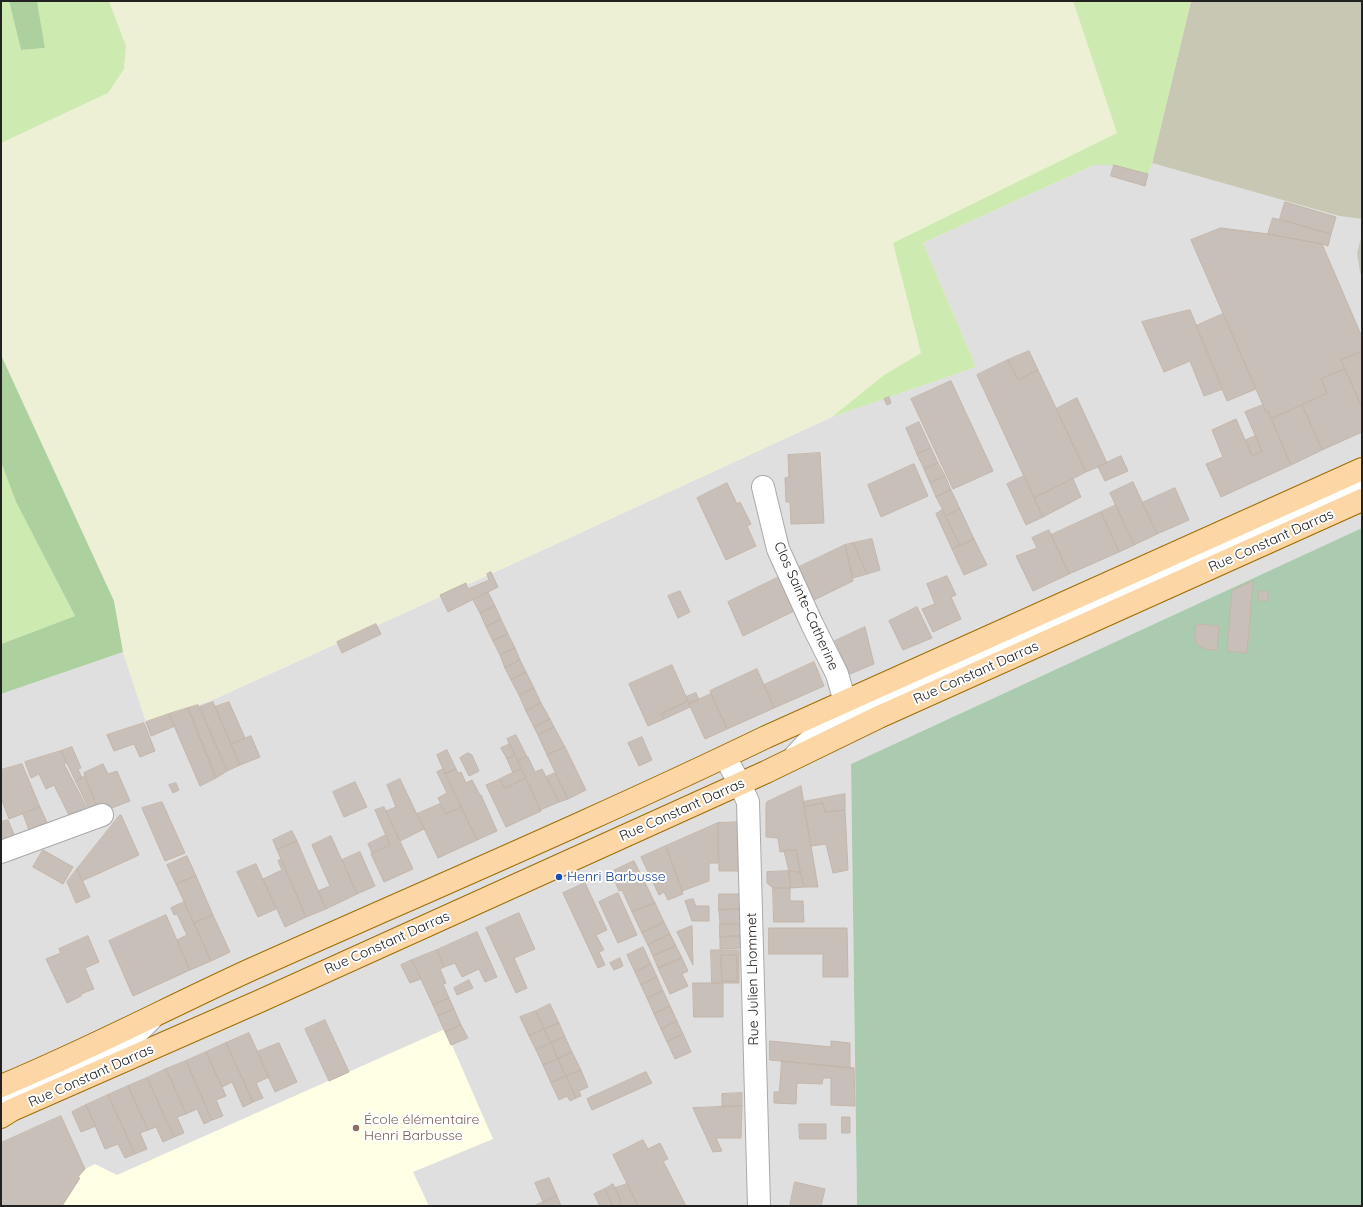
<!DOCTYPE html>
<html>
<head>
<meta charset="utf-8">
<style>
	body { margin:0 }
	#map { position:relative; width:1363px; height:1207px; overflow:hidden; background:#f2efe9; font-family:Quicksand,sans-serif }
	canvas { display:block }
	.frame { position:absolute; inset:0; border:2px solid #222; pointer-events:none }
</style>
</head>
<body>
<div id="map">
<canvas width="1363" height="1207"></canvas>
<div class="frame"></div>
</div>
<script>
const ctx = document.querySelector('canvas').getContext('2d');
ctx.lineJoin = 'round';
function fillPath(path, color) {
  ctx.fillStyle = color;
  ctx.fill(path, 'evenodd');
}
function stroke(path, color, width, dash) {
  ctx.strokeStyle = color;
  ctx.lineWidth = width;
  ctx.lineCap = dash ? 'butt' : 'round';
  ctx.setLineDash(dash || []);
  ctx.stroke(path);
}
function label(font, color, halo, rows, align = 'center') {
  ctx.font = font + ' Quicksand,sans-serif';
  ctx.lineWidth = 4;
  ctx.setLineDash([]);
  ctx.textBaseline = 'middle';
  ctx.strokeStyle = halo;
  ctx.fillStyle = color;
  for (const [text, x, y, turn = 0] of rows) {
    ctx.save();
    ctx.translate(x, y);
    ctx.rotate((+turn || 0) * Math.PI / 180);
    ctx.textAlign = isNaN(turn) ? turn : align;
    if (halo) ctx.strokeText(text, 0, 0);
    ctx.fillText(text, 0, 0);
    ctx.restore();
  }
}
fillPath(new Path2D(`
	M 1152,163 L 1339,216 L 1362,219 L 1362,234 L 1357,253 L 1360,273 L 1362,273 L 1362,528 L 851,764 L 857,1206 L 1,1206 L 1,694 L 123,652 L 146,722 L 198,705 L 210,701 L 506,567 L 832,417 L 976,367 L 923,243 L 1094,165 L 1114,165 L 1148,174 Z`), '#e0dfdf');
fillPath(new Path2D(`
	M 445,1029 L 493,1139 L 413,1172 L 429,1206 L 1,1206 L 1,1143 L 61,1116 L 85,1169 L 95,1164 L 117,1175 Z`), '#ffffe5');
fillPath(new Path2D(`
	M 1191,1 L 1362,1 L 1362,219 L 1339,216 L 1152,163 Z
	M 1362,234 L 1362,273 L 1360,273 L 1357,253 Z`), '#c7c7b4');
fillPath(new Path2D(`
	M 109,1 L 1073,1 L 1117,133 L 893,243 L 921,353 L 884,375 L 832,417 L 506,567 L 210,701 L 146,722 L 123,652 L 114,601 L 1,355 L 1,143 L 108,93 L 126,46 Z`), '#eef0d5');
fillPath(new Path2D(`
	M 1,1 L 9,1 L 21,50 L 45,48 L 37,1 L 109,1 L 126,46 L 124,69 L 108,93 L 1,143 Z
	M 1073,1 L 1191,1 L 1152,163 L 1148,174 L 1114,165 L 1094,165 L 923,243 L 976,367 L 832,417 L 884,375 L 921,353 L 893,243 L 1117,133 Z
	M 1,462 L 16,502 L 75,616 L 1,644 Z`), '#cdebb0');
fillPath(new Path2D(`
	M 9,1 L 37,1 L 45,48 L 21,50 Z
	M 1,355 L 114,601 L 123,652 L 1,694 L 1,644 L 75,616 L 16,502 L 1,462 Z`), '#add19e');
fillPath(new Path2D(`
	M 1362,528 L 1362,1206 L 857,1206 L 851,764 Z`), '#aacbaf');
const building = new Path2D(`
	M 1114,165 L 1148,174 L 1145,186 L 1111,176 Z
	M 1285,202 L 1336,217 L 1331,234 L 1280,219 Z
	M 1273,218 L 1331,234 L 1328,246 L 1322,244 L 1268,234 Z
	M 1221,228 L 1268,234 L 1322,244 L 1362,337 L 1362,351 L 1341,360 L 1345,369 L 1321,379 L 1327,393 L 1271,419 L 1268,411 L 1266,412 L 1191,240 Z
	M 1190,310 L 1223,389 L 1204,396 L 1190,361 L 1164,372 L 1142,322 Z
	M 1223,314 L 1256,389 L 1227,401 L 1196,326 Z
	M 1029,351 L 1038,370 L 1018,380 L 1008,360 Z
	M 1362,351 L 1362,408 L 1341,360 Z
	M 1008,360 L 1018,380 L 1038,370 L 1086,472 L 1034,498 L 977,375 Z
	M 1345,369 L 1362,408 L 1362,432 L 1322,450 L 1302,405 L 1327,393 L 1321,379 Z
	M 951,381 L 993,471 L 953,489 L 911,399 Z
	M 889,397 L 891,403 L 887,405 L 884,399 Z
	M 1077,398 L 1107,463 L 1086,472 L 1056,409 Z
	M 1263,405 L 1266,412 L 1268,411 L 1291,465 L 1221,497 L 1206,464 L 1223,457 L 1212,430 L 1236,419 L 1252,456 L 1262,451 L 1245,412 Z
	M 1302,405 L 1322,450 L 1291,465 L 1271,419 Z
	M 919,422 L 931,448 L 917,454 L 906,428 Z
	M 1256,436 L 1262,451 L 1252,456 L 1246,440 Z
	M 931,448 L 938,463 L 924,469 L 917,454 Z
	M 820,453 L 824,523 L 791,524 L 790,502 L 786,502 L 785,478 L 789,477 L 788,455 Z
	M 1121,456 L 1128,471 L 1105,481 L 1098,467 Z
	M 938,463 L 945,476 L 930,483 L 924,469 Z
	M 914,464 L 928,496 L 881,517 L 868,485 Z
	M 945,476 L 951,490 L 936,497 L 930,483 Z
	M 1024,476 L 1043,517 L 1026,525 L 1007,484 Z
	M 1073,479 L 1081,497 L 1043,517 L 1034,498 Z
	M 1133,482 L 1157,534 L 1134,545 L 1110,493 Z
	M 727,483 L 737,504 L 740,502 L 751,524 L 747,526 L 756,546 L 726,560 L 697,498 Z
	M 1175,488 L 1189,520 L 1157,534 L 1142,503 Z
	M 951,490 L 960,509 L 946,516 L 936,497 Z
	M 1116,505 L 1134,545 L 1119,552 L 1101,512 Z
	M 960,509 L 974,539 L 960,546 L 946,516 Z
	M 942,510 L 960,546 L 952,549 L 936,514 Z
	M 1101,512 L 1119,552 L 1069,574 L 1051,535 Z
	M 1049,530 L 1069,574 L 1033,591 L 1016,556 L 1037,548 L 1032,538 Z
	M 872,539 L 880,570 L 867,574 L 853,543 Z
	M 974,539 L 987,565 L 964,575 L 952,549 Z
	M 853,543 L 867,574 L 853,578 L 845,545 Z
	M 845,545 L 853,581 L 812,601 L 797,568 Z
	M 491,572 L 498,587 L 448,612 L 440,595 L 466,583 L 468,589 L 489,580 L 487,574 Z
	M 947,576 L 956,595 L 951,597 L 961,619 L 933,632 L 922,609 L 935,604 L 927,584 Z
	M 779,577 L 794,611 L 743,636 L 728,602 Z
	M 1253,581 L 1247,653 L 1227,651 L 1232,591 Z
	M 680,591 L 690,612 L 678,618 L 668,596 Z
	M 1259,591 L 1268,592 L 1268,601 L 1259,600 Z
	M 488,592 L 495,606 L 480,613 L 473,600 Z
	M 495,606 L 501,619 L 486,627 L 480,613 Z
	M 917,607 L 932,638 L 903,650 L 889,621 Z
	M 501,619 L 508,634 L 493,641 L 486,627 Z
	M 376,624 L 381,634 L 342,653 L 337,642 Z
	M 1196,624 L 1219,626 L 1217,650 L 1205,649 L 1196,643 L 1195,640 Z
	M 865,627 L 874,664 L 850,674 L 835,641 Z
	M 508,634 L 515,648 L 500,655 L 493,641 Z
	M 515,648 L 520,660 L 505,668 L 500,655 Z
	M 520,660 L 526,672 L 511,680 L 505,668 Z
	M 814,662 L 824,686 L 774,708 L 764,685 Z
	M 672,665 L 688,701 L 661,714 L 664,719 L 648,726 L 629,684 Z
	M 757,669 L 774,708 L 727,729 L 710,691 Z
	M 526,672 L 534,688 L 519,695 L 511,680 Z
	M 534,688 L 541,703 L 526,711 L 519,695 Z
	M 696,693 L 699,700 L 689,704 L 686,697 Z
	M 711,694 L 727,729 L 705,739 L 689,704 Z
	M 688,701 L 690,707 L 664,719 L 661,714 Z
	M 213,702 L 240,765 L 227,771 L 200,707 Z
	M 229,702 L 245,738 L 231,744 L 215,707 Z
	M 541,703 L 550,719 L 534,727 L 526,711 Z
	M 198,705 L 227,771 L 216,778 L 188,708 Z
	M 188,708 L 216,778 L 200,786 L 169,714 Z
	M 169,714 L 175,726 L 151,736 L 146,722 Z
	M 550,719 L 554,727 L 538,735 L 534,727 Z
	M 144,723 L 155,751 L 140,757 L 134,744 L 114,751 L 107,735 Z
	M 554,727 L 565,747 L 547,755 L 538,735 Z
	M 516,735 L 527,757 L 518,761 L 507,739 Z
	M 251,736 L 260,757 L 240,765 L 231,744 Z
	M 642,737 L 652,760 L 639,766 L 628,743 Z
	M 510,744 L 515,755 L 507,759 L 501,748 Z
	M 72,747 L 81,768 L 78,769 L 82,778 L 76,782 L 61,751 Z
	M 565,747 L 586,790 L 568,799 L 547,755 Z
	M 447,750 L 456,769 L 445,774 L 437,755 Z
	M 61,751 L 66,763 L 64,764 L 87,808 L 70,817 L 54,785 L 46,789 L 39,774 L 31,778 L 25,762 Z
	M 468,753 L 472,755 L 479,771 L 469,776 L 460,758 Z
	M 515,755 L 521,769 L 513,773 L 507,759 Z
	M 528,757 L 535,772 L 542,769 L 559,802 L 540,810 L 518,761 Z
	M 22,764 L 40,807 L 9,819 L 1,798 L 1,770 Z
	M 103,764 L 108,774 L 117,771 L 130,801 L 99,813 L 84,773 Z
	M 444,769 L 461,807 L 446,814 L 438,798 L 447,793 L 437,772 Z
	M 456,769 L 458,773 L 461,772 L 466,783 L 472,780 L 480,795 L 481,795 L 497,831 L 477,840 L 445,774 Z
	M 521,769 L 526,778 L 505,788 L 500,779 Z
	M 555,773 L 568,799 L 559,802 L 546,777 Z
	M 85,776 L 98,809 L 91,813 L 76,782 Z
	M 526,778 L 541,811 L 506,827 L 486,785 L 500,779 L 505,788 Z
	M 400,779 L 424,829 L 400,841 L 386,811 L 396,807 L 387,785 Z
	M 355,782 L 367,807 L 344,817 L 333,792 Z
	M 176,783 L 179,790 L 173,793 L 169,785 Z
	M 801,786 L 811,846 L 818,887 L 804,887 L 796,850 L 780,852 L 778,838 L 766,837 L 766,804 L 767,802 Z
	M 845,794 L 845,810 L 825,812 L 823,803 L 804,807 L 803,802 Z
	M 162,802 L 185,853 L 165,861 L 142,808 Z
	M 823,803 L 825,812 L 845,810 L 848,870 L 833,873 L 826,844 L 811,846 L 804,807 Z
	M 440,804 L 446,814 L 461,807 L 477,840 L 438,858 L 417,814 Z
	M 40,807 L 50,829 L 31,835 L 23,814 Z
	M 384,807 L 413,869 L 384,882 L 371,854 L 390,845 L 375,810 Z
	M 120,815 L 121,815 L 139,855 L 82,881 L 77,869 Z
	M 8,820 L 16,839 L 1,844 L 1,822 Z
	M 741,822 L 741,871 L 719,871 L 718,823 Z
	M 718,823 L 718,863 L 709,863 L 709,881 L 682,891 L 666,846 Z
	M 292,831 L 297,841 L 277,850 L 273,840 Z
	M 386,835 L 390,845 L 372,853 L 368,844 Z
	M 331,836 L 357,894 L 326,909 L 318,891 L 330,886 L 312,845 Z
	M 297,841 L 326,909 L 306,917 L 277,850 Z
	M 666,846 L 683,894 L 668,900 L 664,892 L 659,895 L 641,857 Z
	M 43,850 L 73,867 L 63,884 L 33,867 Z
	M 796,850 L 800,872 L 789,871 L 784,851 Z
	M 360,852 L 375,886 L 357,894 L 342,860 Z
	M 187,856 L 196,876 L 176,884 L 167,865 Z
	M 281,859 L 306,917 L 285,927 L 263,879 L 282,870 L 278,861 Z
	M 634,861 L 655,903 L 632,912 L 622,890 L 619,891 L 611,872 Z
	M 256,864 L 276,909 L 258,917 L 237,872 Z
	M 77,869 L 90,897 L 76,903 L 67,882 Z
	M 789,871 L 800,872 L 804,887 L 791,888 Z
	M 789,871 L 791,888 L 773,888 L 767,883 L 767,872 Z
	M 196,876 L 213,915 L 194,923 L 176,884 Z
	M 585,883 L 607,930 L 596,935 L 604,950 L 599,952 L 605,965 L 598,968 L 563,893 Z
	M 773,888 L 790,888 L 790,901 L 803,901 L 804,922 L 774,922 Z
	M 618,893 L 637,935 L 618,943 L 599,902 Z
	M 719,894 L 741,894 L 741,909 L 719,910 Z
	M 693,899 L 696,906 L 709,906 L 709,921 L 692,921 L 685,901 Z
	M 184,902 L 211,961 L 190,970 L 177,940 L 187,935 L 177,914 L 174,915 L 171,908 Z
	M 655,903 L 664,922 L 642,933 L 632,912 Z
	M 741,909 L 742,924 L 720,924 L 719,910 Z
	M 519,913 L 535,949 L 514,958 L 527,988 L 516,993 L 486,928 Z
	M 166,915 L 190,970 L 133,996 L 109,941 Z
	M 213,915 L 230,952 L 211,961 L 194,923 Z
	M 664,922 L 670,934 L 648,945 L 642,933 Z
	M 720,924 L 742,924 L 742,936 L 720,937 Z
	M 692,926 L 693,965 L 677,932 Z
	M 769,928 L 847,928 L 848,977 L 823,977 L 823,954 L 769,954 Z
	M 477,932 L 497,977 L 485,982 L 479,969 L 462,977 L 455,963 L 444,967 L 437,950 Z
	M 670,934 L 676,946 L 653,956 L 648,945 Z
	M 88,936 L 99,962 L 85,968 L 94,989 L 81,994 L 81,996 L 67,1003 L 46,959 L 61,953 L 59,949 Z
	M 742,936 L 742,948 L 720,949 L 720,937 Z
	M 676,946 L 682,958 L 658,968 L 653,956 Z
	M 643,947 L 651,964 L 635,972 L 627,955 Z
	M 437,950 L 444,967 L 440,969 L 446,983 L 443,984 L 449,998 L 433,1005 L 412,960 Z
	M 711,950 L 739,950 L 739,983 L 737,983 L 737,955 L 721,955 L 722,983 L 712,983 Z
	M 721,955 L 737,955 L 737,981 L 722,981 Z
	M 620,958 L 623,966 L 614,970 L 610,963 Z
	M 682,958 L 688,971 L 682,974 L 688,986 L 670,994 L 658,968 Z
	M 412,960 L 421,979 L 410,983 L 401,965 Z
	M 651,964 L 657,977 L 641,985 L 635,972 Z
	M 657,977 L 663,991 L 647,998 L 641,985 Z
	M 469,980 L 473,988 L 457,995 L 454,988 Z
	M 722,981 L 737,981 L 737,983 L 722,983 Z
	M 693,983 L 723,983 L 723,1017 L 694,1017 Z
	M 663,991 L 670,1006 L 654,1014 L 647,998 Z
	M 449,998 L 454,1009 L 438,1016 L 433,1005 Z
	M 550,1004 L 559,1023 L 544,1029 L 536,1011 Z
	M 670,1006 L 677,1021 L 661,1029 L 654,1014 Z
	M 454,1009 L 461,1025 L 445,1032 L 438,1016 Z
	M 536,1011 L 544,1029 L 529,1036 L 520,1017 Z
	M 325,1020 L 349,1072 L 329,1081 L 305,1029 Z
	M 677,1021 L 683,1034 L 667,1042 L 661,1029 Z
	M 559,1023 L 565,1037 L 551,1043 L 544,1029 Z
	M 461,1025 L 468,1038 L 451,1045 L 445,1032 Z
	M 544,1029 L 551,1043 L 536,1050 L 529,1036 Z
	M 249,1033 L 269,1077 L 256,1083 L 263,1098 L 253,1102 L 226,1043 Z
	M 683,1034 L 691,1052 L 675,1059 L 667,1042 Z
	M 565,1037 L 572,1052 L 558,1059 L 551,1043 Z
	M 770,1041 L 831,1047 L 831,1041 L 850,1043 L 850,1068 L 770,1060 Z
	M 226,1043 L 253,1102 L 243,1107 L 232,1082 L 222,1087 L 206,1052 Z
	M 279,1043 L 297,1082 L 275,1092 L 257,1052 Z
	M 551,1043 L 558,1059 L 543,1065 L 536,1050 Z
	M 206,1052 L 226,1096 L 216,1100 L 223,1116 L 212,1120 L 186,1061 Z
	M 572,1052 L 581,1070 L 566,1076 L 558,1059 Z
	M 558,1059 L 566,1076 L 551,1083 L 543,1065 Z
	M 186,1061 L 212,1120 L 204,1124 L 197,1109 L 186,1114 L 166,1069 Z
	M 782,1061 L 854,1068 L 855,1106 L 831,1105 L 831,1078 L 823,1078 L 822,1084 L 797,1083 L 796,1104 L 774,1103 L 774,1092 L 779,1092 Z
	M 166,1069 L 186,1114 L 177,1117 L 184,1133 L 174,1137 L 147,1078 Z
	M 581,1070 L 588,1087 L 579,1091 L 581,1096 L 576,1098 L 566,1076 Z
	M 646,1072 L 652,1083 L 592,1110 L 587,1099 Z
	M 566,1076 L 576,1098 L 570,1101 L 567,1096 L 559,1100 L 551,1083 Z
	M 147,1078 L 174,1137 L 163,1142 L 156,1127 L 148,1130 L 128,1086 Z
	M 128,1086 L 148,1130 L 140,1133 L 147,1149 L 135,1154 L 108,1095 Z
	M 742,1093 L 742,1106 L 722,1107 L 722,1094 Z
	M 108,1095 L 135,1154 L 125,1158 L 118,1144 L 105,1149 L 86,1105 Z
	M 86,1105 L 96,1126 L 81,1132 L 72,1112 Z
	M 742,1106 L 741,1138 L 716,1138 L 722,1151 L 713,1152 L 693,1108 Z
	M 61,1116 L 85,1169 L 78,1177 L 80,1178 L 62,1206 L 1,1206 L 1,1143 Z
	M 842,1117 L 850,1117 L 850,1133 L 842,1133 Z
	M 799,1124 L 826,1124 L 826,1139 L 800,1139 Z
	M 643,1140 L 648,1149 L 660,1143 L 668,1159 L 663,1161 L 686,1206 L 638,1206 L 613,1155 Z
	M 549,1178 L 557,1196 L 543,1202 L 535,1183 Z
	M 795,1182 L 825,1189 L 821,1206 L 790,1206 Z
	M 613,1184 L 621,1201 L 619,1202 L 621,1206 L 613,1206 L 605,1189 Z
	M 627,1184 L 630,1189 L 638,1206 L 621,1206 L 619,1202 L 621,1201 L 615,1188 Z
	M 605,1189 L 613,1206 L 600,1206 L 594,1194 Z
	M 557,1196 L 561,1206 L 534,1206 Z`);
fillPath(building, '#c7bfb8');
stroke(building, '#c4b6ab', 1);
const minor = new Path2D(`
	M 763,487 L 778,549 L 812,624 L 837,674 L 845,702
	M 795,756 L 807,743 L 824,729 L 867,707 L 1362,485
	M 725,757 L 740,784 L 748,802 L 759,1206
	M 1,852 L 102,815
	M 1,1102 L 127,1043 L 151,1019`);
const major = new Path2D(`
	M 1,1086 C 86,1051 167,1008 250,970 C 422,893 596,819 766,737 L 1362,469
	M 1,1117 L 12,1110 L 260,1001 L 428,925 L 766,772 L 879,717 L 1362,500`);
stroke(minor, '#a9a9a9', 24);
stroke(major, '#a06b00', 24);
stroke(minor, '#fff', 22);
stroke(major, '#fcd6a4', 22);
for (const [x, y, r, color] of [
	[559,877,4,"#1a4fb4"],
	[356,1128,4,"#8d6e63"]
]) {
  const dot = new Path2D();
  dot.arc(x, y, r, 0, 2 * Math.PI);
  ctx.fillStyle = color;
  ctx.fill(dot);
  stroke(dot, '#fff', 1.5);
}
label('14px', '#222', '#fff', [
	["Rue Constant Darras",1271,541,-24],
	["Clos Sainte-Catherine",806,606,66],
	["Rue Constant Darras",976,673,-24],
	["Rue Constant Darras",682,810,-24],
	["Rue Constant Darras",387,943,-24],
	["Rue Julien Lhommet",753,979,-91],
	["Rue Constant Darras",91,1076,-24]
]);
label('14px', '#164399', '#fff', [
	["Henri Barbusse",567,877]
], 'left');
label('14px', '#785e54', '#fff', [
	["École élémentaire",364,1120],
	["Henri Barbusse",364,1136]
], 'left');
</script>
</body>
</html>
